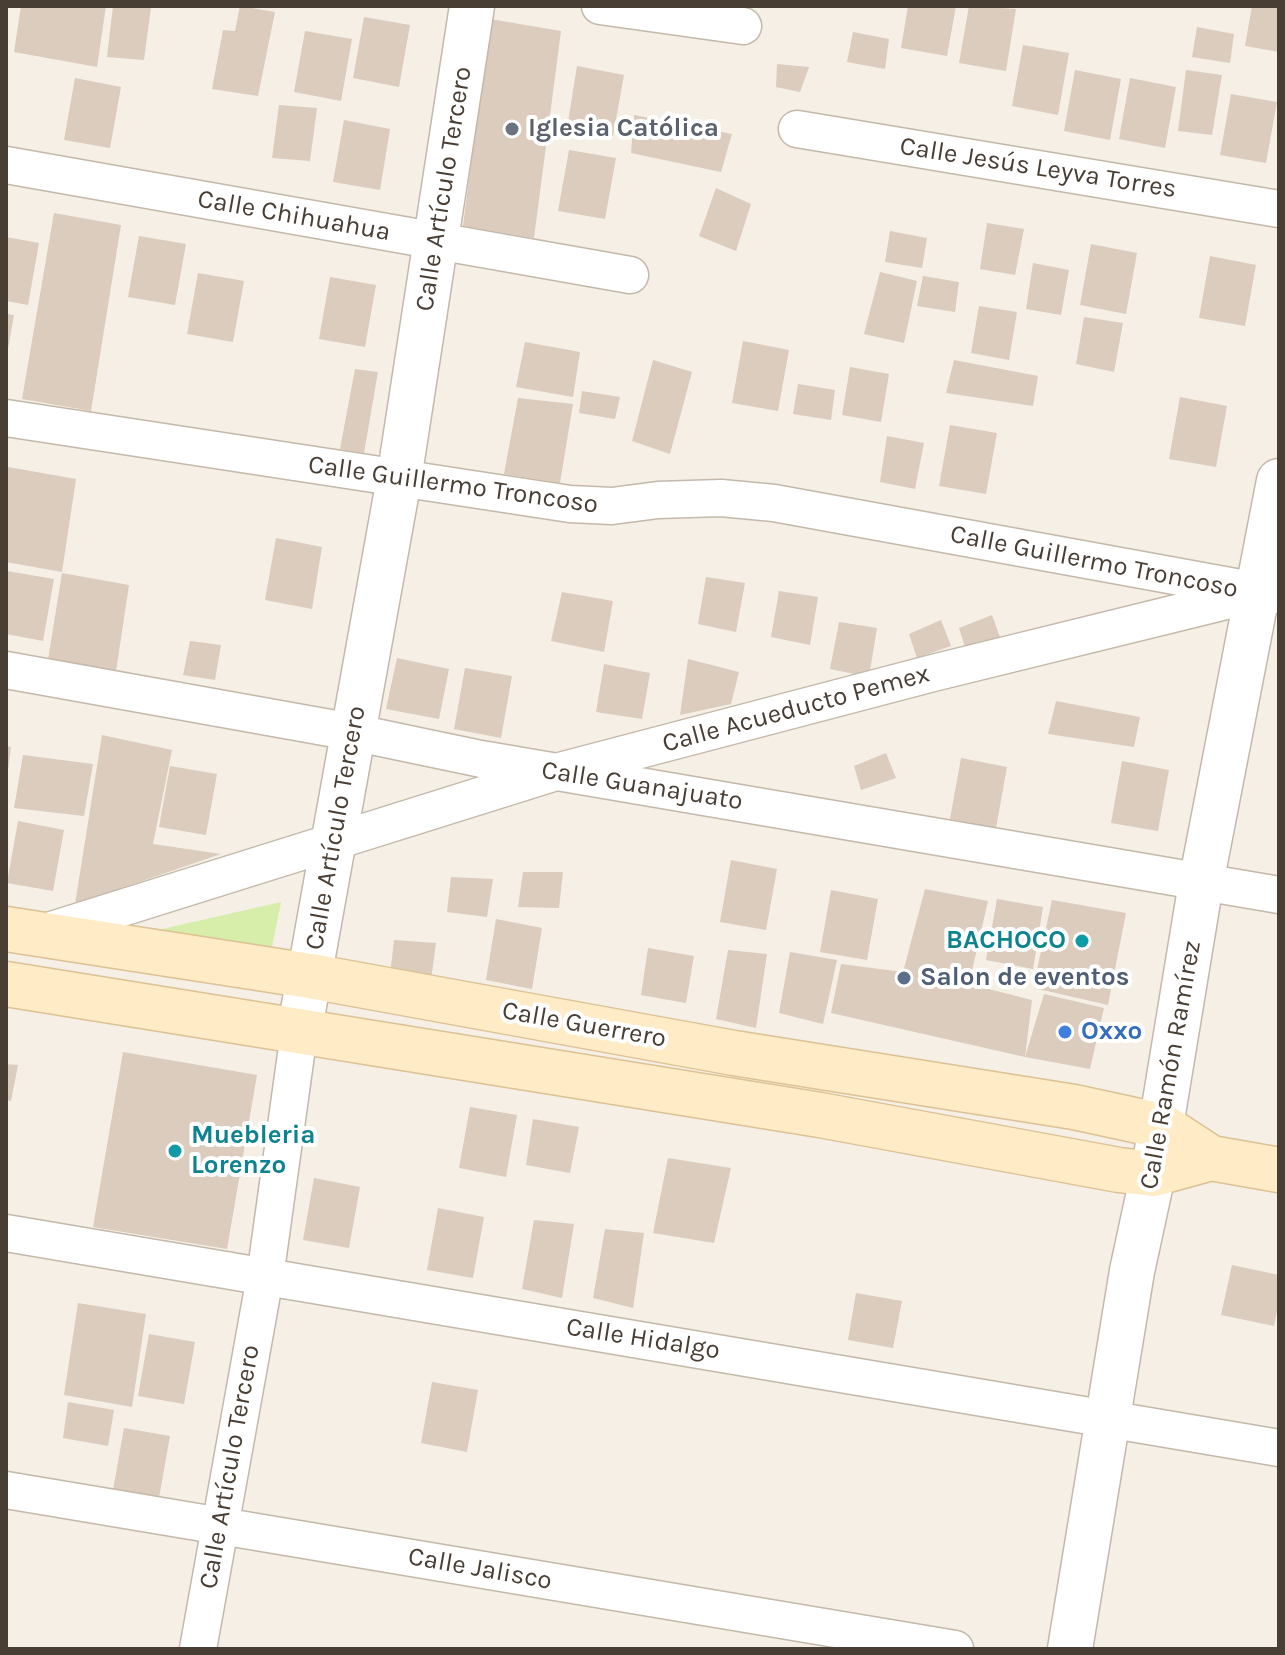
<!DOCTYPE html>
<html>
<head>
<meta charset="utf-8">
<style>
	body { margin:0 }
	#map { position:relative; width:1285px; height:1655px; overflow:hidden; background:#f5efe6; font-family:Karla,sans-serif }
	canvas { display:block }
	.frame { position:absolute; inset:0; border:8px solid #483e34; pointer-events:none }
</style>
</head>
<body>
<div id="map">
<canvas width="1285" height="1655"></canvas>
<div class="frame"></div>
</div>
<script>
const ctx = document.querySelector('canvas').getContext('2d');
ctx.lineJoin = 'round';
function fillPath(path, color) {
  ctx.fillStyle = color;
  ctx.fill(path, 'evenodd');
}
function stroke(path, color, width, dash) {
  ctx.strokeStyle = color;
  ctx.lineWidth = width;
  ctx.lineCap = dash ? 'butt' : 'round';
  ctx.setLineDash(dash || []);
  ctx.stroke(path);
}
function label(font, color, halo, rows, align = 'center') {
  ctx.font = font + ' Karla,sans-serif';
  ctx.lineWidth = 8;
  ctx.setLineDash([]);
  ctx.textBaseline = 'middle';
  ctx.strokeStyle = halo;
  ctx.fillStyle = color;
  for (const [text, x, y, turn = 0] of rows) {
    ctx.save();
    ctx.translate(x, y);
    ctx.rotate((+turn || 0) * Math.PI / 180);
    ctx.textAlign = isNaN(turn) ? turn : align;
    if (halo) ctx.strokeText(text, 0, 0);
    ctx.fillText(text, 0, 0);
    ctx.restore();
  }
}
fillPath(new Path2D(`
	M 281,902 L 270,957 L 136,935 Z`), '#d7edaa');
fillPath(new Path2D(`
	M 21,6 L 106,6 L 97,67 L 14,52 Z
	M 113,6 L 151,7 L 144,60 L 107,57 Z
	M 240,6 L 275,12 L 258,96 L 212,89 L 223,30 L 235,31 Z
	M 908,6 L 956,6 L 947,56 L 901,48 Z
	M 969,6 L 1016,9 L 1006,71 L 959,63 Z
	M 1252,6 L 1279,6 L 1279,52 L 1245,46 Z
	M 364,17 L 410,25 L 399,87 L 353,78 Z
	M 490,19 L 561,31 L 534,238 L 463,226 Z
	M 1197,27 L 1234,34 L 1230,63 L 1192,57 Z
	M 305,31 L 352,39 L 341,101 L 294,92 Z
	M 853,32 L 889,39 L 885,69 L 847,62 Z
	M 1023,45 L 1069,53 L 1058,115 L 1012,106 Z
	M 777,64 L 809,67 L 800,92 L 776,87 Z
	M 577,66 L 624,75 L 613,136 L 567,128 Z
	M 1075,70 L 1121,79 L 1110,140 L 1064,131 Z
	M 1186,70 L 1222,75 L 1212,135 L 1178,131 Z
	M 75,78 L 121,87 L 110,148 L 64,140 Z
	M 1130,78 L 1176,87 L 1165,148 L 1119,139 Z
	M 1231,94 L 1277,102 L 1266,163 L 1220,155 Z
	M 279,105 L 317,108 L 310,161 L 272,158 Z
	M 634,115 L 732,134 L 721,172 L 631,153 Z
	M 344,120 L 390,129 L 380,190 L 333,182 Z
	M 569,150 L 616,158 L 605,219 L 558,211 Z
	M 716,188 L 751,204 L 736,251 L 699,236 Z
	M 54,213 L 121,225 L 91,411 L 22,399 Z
	M 987,223 L 1024,229 L 1015,275 L 980,269 Z
	M 890,231 L 927,238 L 922,268 L 885,262 Z
	M 139,236 L 186,244 L 175,305 L 128,297 Z
	M 6,237 L 39,243 L 28,305 L 6,301 Z
	M 1091,244 L 1137,253 L 1126,314 L 1080,305 Z
	M 1210,256 L 1256,265 L 1245,326 L 1199,318 Z
	M 1033,263 L 1069,270 L 1061,315 L 1026,309 Z
	M 880,272 L 917,281 L 904,343 L 864,334 Z
	M 198,273 L 244,281 L 233,342 L 187,334 Z
	M 923,276 L 959,282 L 955,312 L 917,306 Z
	M 330,277 L 376,285 L 365,347 L 319,339 Z
	M 979,306 L 1017,312 L 1009,360 L 971,353 Z
	M 6,314 L 14,315 L 8,349 L 6,349 Z
	M 1084,317 L 1123,323 L 1114,372 L 1076,364 Z
	M 743,341 L 789,350 L 778,411 L 732,403 Z
	M 525,342 L 580,352 L 573,397 L 516,387 Z
	M 653,360 L 692,372 L 670,454 L 632,441 Z
	M 954,360 L 1038,376 L 1033,406 L 946,393 Z
	M 850,367 L 889,374 L 881,422 L 842,415 Z
	M 355,369 L 378,372 L 364,453 L 340,449 Z
	M 798,384 L 835,390 L 831,420 L 793,414 Z
	M 582,391 L 620,397 L 615,419 L 579,413 Z
	M 1180,397 L 1227,406 L 1216,467 L 1169,459 Z
	M 518,398 L 573,404 L 560,483 L 504,474 Z
	M 950,425 L 997,433 L 986,494 L 939,486 Z
	M 887,436 L 924,443 L 915,489 L 880,482 Z
	M 8,467 L 76,479 L 62,572 L 6,562 L 6,483 Z
	M 276,538 L 322,547 L 312,609 L 265,600 Z
	M 7,571 L 54,579 L 43,641 L 6,634 Z
	M 62,573 L 129,585 L 115,678 L 47,666 Z
	M 706,577 L 745,583 L 736,632 L 698,624 Z
	M 779,591 L 818,597 L 810,645 L 771,637 Z
	M 562,592 L 613,601 L 604,652 L 551,641 Z
	M 992,615 L 1001,640 L 967,653 L 959,628 Z
	M 941,620 L 951,646 L 917,658 L 909,634 Z
	M 839,622 L 877,628 L 869,677 L 830,669 Z
	M 190,641 L 221,645 L 215,680 L 183,675 Z
	M 397,658 L 449,669 L 439,719 L 386,709 Z
	M 688,659 L 739,672 L 731,704 L 680,715 Z
	M 604,664 L 650,673 L 642,719 L 596,712 Z
	M 465,668 L 512,676 L 501,738 L 454,729 Z
	M 1056,701 L 1140,717 L 1134,747 L 1048,734 Z
	M 102,735 L 172,750 L 153,844 L 221,854 L 75,904 Z
	M 6,746 L 11,747 L 8,770 L 6,770 Z
	M 886,753 L 896,778 L 861,790 L 854,766 Z
	M 23,755 L 93,764 L 84,816 L 14,808 Z
	M 961,758 L 1007,767 L 996,828 L 950,819 Z
	M 1122,761 L 1169,770 L 1158,831 L 1111,823 Z
	M 170,766 L 217,774 L 206,835 L 159,827 Z
	M 18,821 L 64,830 L 53,891 L 7,883 Z
	M 731,860 L 777,869 L 766,930 L 720,922 Z
	M 523,872 L 563,872 L 559,908 L 518,907 Z
	M 451,877 L 493,879 L 487,917 L 447,912 Z
	M 925,889 L 988,901 L 969,984 L 1032,1000 L 1025,1057 L 1044,994 L 1104,1008 L 1090,1069 L 1025,1057 L 831,1013 L 841,964 L 903,972 Z
	M 831,890 L 878,899 L 867,960 L 820,952 Z
	M 997,899 L 1043,907 L 1033,969 L 986,960 Z
	M 1052,900 L 1126,913 L 1108,1005 L 1038,989 L 1037,970 Z
	M 496,919 L 542,928 L 532,989 L 486,980 Z
	M 394,940 L 436,943 L 431,980 L 390,975 Z
	M 648,948 L 694,956 L 686,1003 L 641,995 Z
	M 728,950 L 767,954 L 756,1028 L 716,1019 Z
	M 790,952 L 837,960 L 823,1024 L 779,1013 Z
	M 123,1052 L 257,1075 L 227,1249 L 93,1227 Z
	M 6,1064 L 18,1065 L 11,1101 L 6,1100 Z
	M 470,1107 L 517,1115 L 506,1177 L 459,1168 Z
	M 533,1119 L 579,1127 L 570,1173 L 526,1165 Z
	M 668,1158 L 731,1168 L 714,1243 L 653,1233 Z
	M 314,1178 L 360,1187 L 349,1248 L 303,1240 Z
	M 438,1208 L 484,1217 L 473,1278 L 427,1270 Z
	M 534,1220 L 574,1224 L 562,1298 L 522,1289 Z
	M 605,1229 L 644,1233 L 633,1308 L 593,1298 Z
	M 1232,1265 L 1279,1275 L 1279,1301 L 1274,1326 L 1221,1315 Z
	M 856,1293 L 902,1301 L 893,1348 L 848,1340 Z
	M 78,1303 L 146,1314 L 132,1407 L 64,1395 Z
	M 149,1334 L 195,1342 L 184,1404 L 138,1396 Z
	M 432,1382 L 478,1390 L 467,1452 L 421,1443 Z
	M 68,1402 L 114,1410 L 108,1446 L 63,1438 Z
	M 124,1428 L 170,1436 L 159,1498 L 113,1490 Z`), '#dbccbd');
const minor = new Path2D(`
	M 600,6 L 743,26
	M 797,129 L 1279,209
	M 6,165 L 630,275
	M 6,418 L 570,504 L 612,506 L 658,500 L 721,498 L 774,503 L 1279,595
	M 6,670 L 352,732 L 481,759 L 1279,895
	M 42,933 L 556,772 L 933,673 L 1250,595
	M 6,1233 L 1279,1448
	M 6,1490 L 955,1649
	M 198,1649 L 265,1277 L 299,1033`);
const tertiary = new Path2D(`
	M 299,1033 L 399,479 L 472,6
	M 1070,1649 L 1132,1271 L 1153,1174 L 1201,883 L 1279,481`);
const secondary = new Path2D(`
	M 6,929 L 310,976 L 734,1053 L 1074,1107 L 1162,1126 L 1211,1158 L 1279,1170
	M 6,984 L 820,1115 L 1119,1170 L 1153,1174 L 1211,1158`);
stroke(minor, '#c4b8aa', 39);
stroke(tertiary, '#c4b8aa', 47);
stroke(secondary, '#ddc193', 47);
stroke(minor, '#fff', 36);
stroke(tertiary, '#fff', 44);
stroke(secondary, '#ffebc6', 44);
for (const [x, y, r, color] of [
	[512,129,8,"#6b7280"],
	[1082,941,8,"#0f9aa8"],
	[904,978,8,"#5c6f8a"],
	[1065,1032,8,"#3f7fe0"],
	[175,1151,8,"#0f9aa8"]
]) {
  const dot = new Path2D();
  dot.arc(x, y, r, 0, 2 * Math.PI);
  ctx.fillStyle = color;
  ctx.fill(dot);
  stroke(dot, '#fff', 3);
}
label('bold 26px', '#5b616d', '#fff', [
	["Iglesia Católica",528,129]
], 'left');
label('26px', '#483e34', '#fff', [
	["Calle Jesús Leyva Torres",1038,168,9],
	["Calle Artículo Tercero",444,189,-81],
	["Calle Chihuahua",294,216,10],
	["Calle Guillermo Troncoso",453,485,8],
	["Calle Guillermo Troncoso",1094,562,11],
	["Calle Acueducto Pemex",796,709,-15],
	["Calle Guanajuato",642,786,9],
	["Calle Artículo Tercero",336,828,-80],
	["Calle Guerrero",584,1025,10],
	["Calle Ramón Ramírez",1171,1065,-80],
	["Calle Hidalgo",643,1339,9],
	["Calle Artículo Tercero",230,1467,-80],
	["Calle Jalisco",480,1569,10]
]);
label('bold 26px', '#0d838f', '#fff', [
	["BACHOCO",1066,941],
	["Muebleria",191,1136,"left"],
	["Lorenzo",191,1166,"left"]
], 'right');
label('bold 26px', '#4e5e75', '#fff', [
	["Salon de eventos",920,978]
], 'left');
label('bold 26px', '#366cbe', '#fff', [
	["Oxxo",1081,1032]
], 'left');
</script>
</body>
</html>
